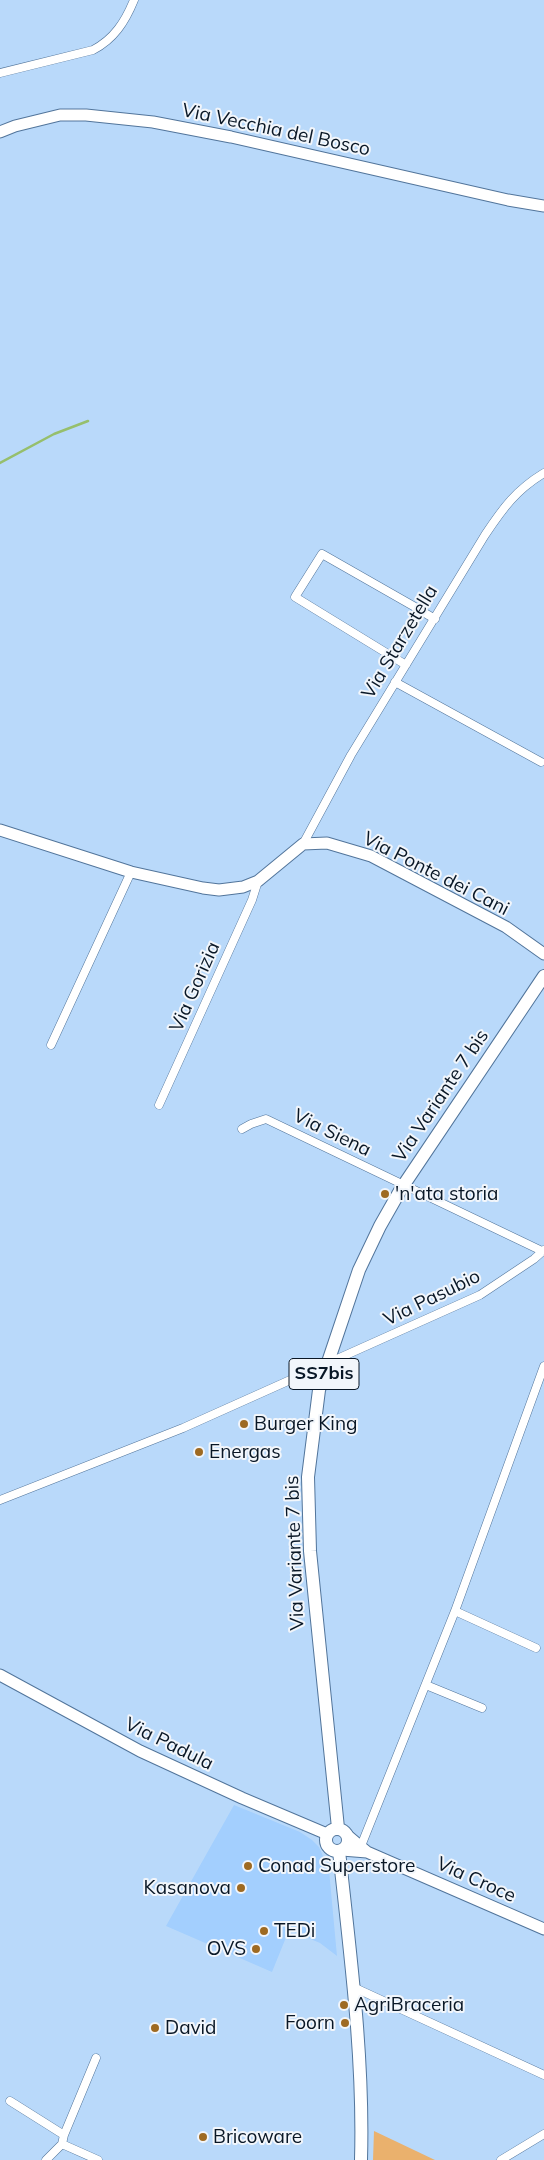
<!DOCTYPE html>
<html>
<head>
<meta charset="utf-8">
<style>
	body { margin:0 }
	canvas { display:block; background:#b9d9fa }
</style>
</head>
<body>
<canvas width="544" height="2160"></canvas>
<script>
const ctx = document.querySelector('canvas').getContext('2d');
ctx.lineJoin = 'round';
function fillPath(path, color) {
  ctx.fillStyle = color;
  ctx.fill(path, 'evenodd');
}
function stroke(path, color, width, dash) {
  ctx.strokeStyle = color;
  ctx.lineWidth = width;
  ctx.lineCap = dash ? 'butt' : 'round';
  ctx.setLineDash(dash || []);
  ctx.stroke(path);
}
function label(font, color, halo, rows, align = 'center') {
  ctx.font = font + ' Mulish,sans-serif';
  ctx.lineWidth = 4;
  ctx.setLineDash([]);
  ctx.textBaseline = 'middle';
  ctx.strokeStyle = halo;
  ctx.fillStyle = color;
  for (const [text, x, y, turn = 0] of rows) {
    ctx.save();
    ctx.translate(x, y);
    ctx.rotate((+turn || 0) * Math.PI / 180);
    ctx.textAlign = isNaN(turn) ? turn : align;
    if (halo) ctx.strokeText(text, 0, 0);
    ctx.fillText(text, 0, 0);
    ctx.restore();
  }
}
fillPath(new Path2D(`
	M 234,1805 L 300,1832 L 312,1840 L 319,1847 L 329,1870 L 337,1956 L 320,1943 L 289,1930 L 272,1972 L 166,1926 Z`), '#a3cffe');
fillPath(new Path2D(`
	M 374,2131 L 435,2160 L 373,2160 Z`), '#eab16d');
stroke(new Path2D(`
	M 0,463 L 54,434 L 88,421`), '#96bf6c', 2.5);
const street = new Path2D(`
	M 0,73 L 93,50 C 114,39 125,22 134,0
	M 423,612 L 435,619
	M 406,665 L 295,597 L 322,554 L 415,607
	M 395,682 L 541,762
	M 303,844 L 351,755 L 485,535 C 503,508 516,490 544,473
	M 51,1045 L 131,872
	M 159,1105 L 252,900 L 258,881
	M 242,1129 L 251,1124 L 266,1119 L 542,1251
	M 0,1500 L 183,1428 L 480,1295 L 534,1259 L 544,1250
	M 455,1611 L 536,1648
	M 426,1685 L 482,1708
	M 361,1846 L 455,1611 L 544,1366
	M 353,1987 L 544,2075
	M 10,2101 L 64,2135 L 62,2144
	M 64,2135 L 96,2058
	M 46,2160 L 62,2144 L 98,2160
	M 501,2160 L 544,2134`);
const secondary = new Path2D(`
	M 0,132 L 15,126 L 60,115 L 86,115 L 153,122 L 231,137 L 508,200 L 544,206
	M 0,830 L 131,872 L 203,888 L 219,890 L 243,887 L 258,881 L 303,844 L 327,843 L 371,856 L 506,927 L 544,954
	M 0,1675 L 140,1751 L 242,1798 L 327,1834
	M 348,1836 L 367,1852 L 544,1929
	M 342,1850 L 367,1852`);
const primary = new Path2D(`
	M 338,1828 L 310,1551 L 308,1477 L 319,1390 L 327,1365 L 359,1270 L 380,1226 L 401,1189 L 544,976
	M326 1840a11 11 0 1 1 22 0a11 11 0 1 1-22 0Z
	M 339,1851 C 350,1953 364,2057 361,2160`);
stroke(street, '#52759b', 9);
stroke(secondary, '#52759b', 13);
stroke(primary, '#52759b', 14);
stroke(street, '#fff', 8);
stroke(secondary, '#fff', 11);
stroke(primary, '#fff', 12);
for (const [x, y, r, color] of [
	[385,1194,5,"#9e6a22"],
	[244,1424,5,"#9e6a22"],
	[199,1452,5,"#9e6a22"],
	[248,1866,5,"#9e6a22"],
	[241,1888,5,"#9e6a22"],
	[264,1931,5,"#9e6a22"],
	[256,1949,5,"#9e6a22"],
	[344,2005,5,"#9e6a22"],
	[345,2023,5,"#9e6a22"],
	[155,2028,5,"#9e6a22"],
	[203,2137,5,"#9e6a22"]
]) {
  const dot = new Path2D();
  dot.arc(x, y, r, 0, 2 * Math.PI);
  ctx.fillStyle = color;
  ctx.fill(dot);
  stroke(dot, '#f2f6fb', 2);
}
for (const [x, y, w] of [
	[324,1374,70]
]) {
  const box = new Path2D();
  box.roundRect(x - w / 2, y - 15.5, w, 31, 4);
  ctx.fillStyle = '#f2f6fb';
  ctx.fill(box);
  stroke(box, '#091726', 1);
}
label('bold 18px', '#091726', null, [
	["SS7bis",324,1374]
]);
label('19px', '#091726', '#f2f6fb', [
	["Via Vecchia del Bosco",276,130,12],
	["Via Starzetella",400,642,-59],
	["Via Ponte dei Cani",436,874,27],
	["Via Gorizia",195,987,-66],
	["Via Variante 7 bis",441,1096,-56],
	["Via Siena",332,1133,26],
	["Via Pasubio",432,1298,-26],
	["Via Variante 7 bis",295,1553,-92],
	["Via Padula",169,1744,26],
	["Via Croce",476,1880,24]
]);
label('19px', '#091726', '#f2f6fb', [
	["'n'ata storia",395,1194],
	["Burger King",254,1424],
	["Energas",209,1452],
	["Conad Superstore",258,1866],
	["Kasanova",231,1888,"right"],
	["TEDi",274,1931],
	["OVS",246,1949,"right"],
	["AgriBraceria",354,2005],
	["Foorn",335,2023,"right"],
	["David",165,2028],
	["Bricoware",213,2137]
], 'left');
</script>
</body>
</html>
